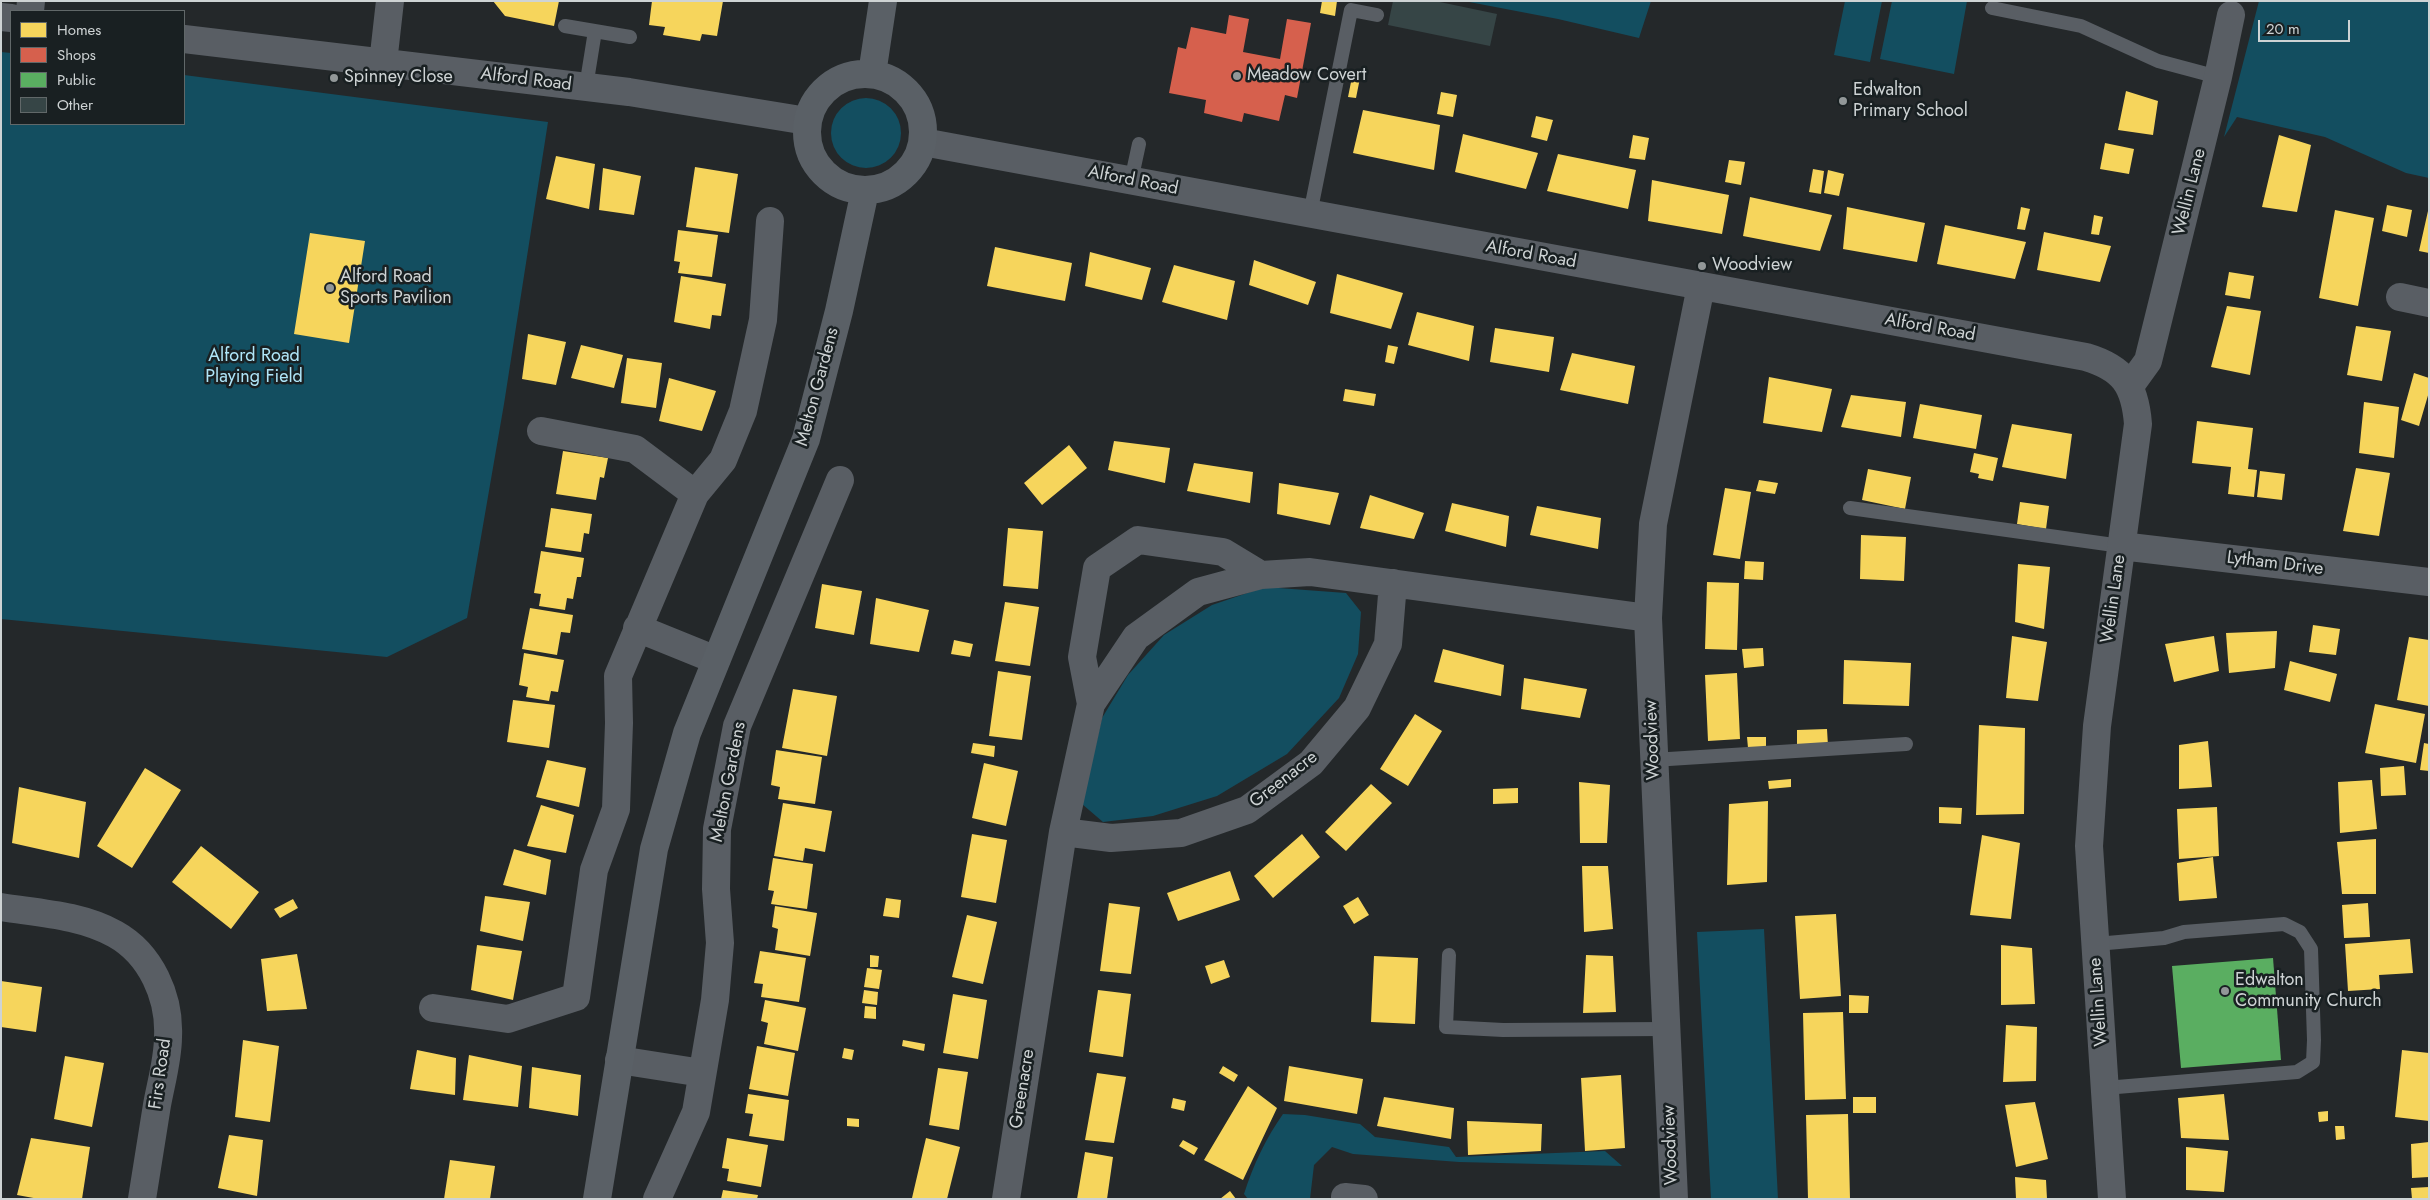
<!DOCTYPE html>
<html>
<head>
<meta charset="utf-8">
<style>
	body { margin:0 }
	#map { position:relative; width:2430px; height:1200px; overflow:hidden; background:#24282a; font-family:Jost,sans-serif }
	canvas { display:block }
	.frame { position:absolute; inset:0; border:2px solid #ced3d4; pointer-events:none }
	.legend { position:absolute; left:10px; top:10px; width:175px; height:115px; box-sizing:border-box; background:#192022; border:1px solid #616869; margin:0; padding:6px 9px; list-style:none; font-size:15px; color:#ced3d4 }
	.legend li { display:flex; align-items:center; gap:10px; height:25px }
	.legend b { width:25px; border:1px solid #616869 }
	.scale { position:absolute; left:2258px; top:20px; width:92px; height:22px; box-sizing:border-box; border:2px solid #ced3d4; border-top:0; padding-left:6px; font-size:15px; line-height:18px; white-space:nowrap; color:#ced3d4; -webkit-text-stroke:4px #192022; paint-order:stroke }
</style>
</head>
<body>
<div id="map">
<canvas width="2430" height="1200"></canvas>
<div class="frame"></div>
<ul class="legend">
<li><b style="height:14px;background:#f6d55c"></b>Homes</li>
<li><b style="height:14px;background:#d6604d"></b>Shops</li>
<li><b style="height:14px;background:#5aae61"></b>Public</li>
<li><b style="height:14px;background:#364546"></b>Other</li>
</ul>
<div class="scale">20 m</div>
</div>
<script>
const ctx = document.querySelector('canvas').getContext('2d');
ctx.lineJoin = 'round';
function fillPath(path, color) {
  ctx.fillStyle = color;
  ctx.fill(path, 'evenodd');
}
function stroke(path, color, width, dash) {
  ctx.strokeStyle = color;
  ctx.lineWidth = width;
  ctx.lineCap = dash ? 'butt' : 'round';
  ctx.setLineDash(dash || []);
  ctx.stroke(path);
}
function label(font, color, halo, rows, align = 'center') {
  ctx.font = font + ' Jost,sans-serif';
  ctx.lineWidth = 5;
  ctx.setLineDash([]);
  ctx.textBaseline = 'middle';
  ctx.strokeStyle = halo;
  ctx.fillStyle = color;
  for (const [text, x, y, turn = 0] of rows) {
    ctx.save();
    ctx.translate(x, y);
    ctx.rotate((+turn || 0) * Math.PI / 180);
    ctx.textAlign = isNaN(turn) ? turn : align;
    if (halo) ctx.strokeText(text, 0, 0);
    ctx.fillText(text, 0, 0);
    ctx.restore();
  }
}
fillPath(new Path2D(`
	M 1464,1 L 1651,1 L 1639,38 L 1558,19 Z
	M 1845,1 L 1882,1 L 1870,62 L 1834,55 Z
	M 1892,1 L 1967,1 L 1954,74 L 1880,59 Z
	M 2259,1 L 2429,1 L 2429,178 L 2406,173 L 2325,137 L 2237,117 L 2224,137 Z
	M 1,52 L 11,53 L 11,124 L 184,124 L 184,75 L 548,122 L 504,404 L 467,618 L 387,657 L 1,619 Z
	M831 133a35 35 0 1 1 70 0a35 35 0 1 1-70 0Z
	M 1265,587 L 1346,593 L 1361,612 L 1358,654 L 1339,698 L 1287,754 L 1217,796 L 1153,816 L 1103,822 L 1082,804 L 1102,718 L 1128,675 L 1164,635 L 1212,605 Z
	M 1764,929 L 1778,1199 L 1711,1199 L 1697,932 Z
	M 1283,1114 L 1305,1115 L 1360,1124 L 1375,1137 L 1449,1147 L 1456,1157 L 1605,1151 L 1622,1166 L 1459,1162 L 1353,1154 L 1332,1147 L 1314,1165 L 1310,1199 L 1248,1199 L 1244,1194 C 1253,1165 1266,1138 1283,1114 Z`), '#134e60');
fillPath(new Path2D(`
	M 493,1 L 559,1 L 554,26 L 505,16 Z
	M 652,1 L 723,1 L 717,36 L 702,34 L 700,41 L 663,35 L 665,27 L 649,25 Z
	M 1322,1 L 1337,1 L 1335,16 L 1320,13 Z
	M 1352,77 L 1360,78 L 1356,98 L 1348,97 Z
	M 2126,91 L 2158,101 L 2153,135 L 2118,130 Z
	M 1441,92 L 1457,95 L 1453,117 L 1437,114 Z
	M 1363,110 L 1440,125 L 1434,170 L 1353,153 Z
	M 1536,116 L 1553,120 L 1547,141 L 1531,137 Z
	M 1463,134 L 1538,153 L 1526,189 L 1455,172 Z
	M 1633,135 L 1649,138 L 1645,160 L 1629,158 Z
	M 2279,135 L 2311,145 L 2297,212 L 2262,207 Z
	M 2105,143 L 2134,149 L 2129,174 L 2100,169 Z
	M 1558,154 L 1636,170 L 1628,209 L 1547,191 Z
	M 556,156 L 595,164 L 589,209 L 546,199 Z
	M 1729,160 L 1745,162 L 1741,185 L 1725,182 Z
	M 695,167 L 738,174 L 729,233 L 686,227 Z
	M 603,168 L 641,176 L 634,215 L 599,210 Z
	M 1813,169 L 1824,171 L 1821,194 L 1809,192 Z
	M 1828,170 L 1844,174 L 1839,196 L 1824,193 Z
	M 1652,180 L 1729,195 L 1722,234 L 1648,221 Z
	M 1750,197 L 1832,215 L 1820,251 L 1743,236 Z
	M 2387,205 L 2412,210 L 2407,237 L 2382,231 Z
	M 1847,207 L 1925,223 L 1917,262 L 1843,249 Z
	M 2021,207 L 2030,209 L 2025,230 L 2017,229 Z
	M 2335,210 L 2374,218 L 2358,306 L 2319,298 Z
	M 2428,211 L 2429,211 L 2429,253 L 2419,251 Z
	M 2094,215 L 2103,217 L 2099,235 L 2091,234 Z
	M 1945,225 L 2026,242 L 2015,279 L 1937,264 Z
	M 678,230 L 718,235 L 712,277 L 678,273 L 680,262 L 674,261 Z
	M 2044,232 L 2111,246 L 2100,282 L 2037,270 Z
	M 310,233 L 365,241 L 349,343 L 294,334 Z
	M 995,247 L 1072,263 L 1065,301 L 987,286 Z
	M 1090,252 L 1151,268 L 1142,300 L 1085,286 Z
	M 1254,260 L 1316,282 L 1308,305 L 1249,285 Z
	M 1174,265 L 1235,281 L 1227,320 L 1162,302 Z
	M 2229,272 L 2254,276 L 2250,299 L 2225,295 Z
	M 1337,274 L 1403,293 L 1391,329 L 1330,313 Z
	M 681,276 L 726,284 L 721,316 L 712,315 L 710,329 L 674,322 Z
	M 2227,306 L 2261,311 L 2250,375 L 2211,367 Z
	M 1417,312 L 1474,326 L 1469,361 L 1408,345 Z
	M 2356,326 L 2391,331 L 2382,381 L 2347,375 Z
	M 1495,328 L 1554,337 L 1549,372 L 1490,362 Z
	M 528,334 L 566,342 L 556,385 L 522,379 Z
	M 581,345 L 623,355 L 614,388 L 571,378 Z
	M 1388,345 L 1398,347 L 1394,364 L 1385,362 Z
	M 1572,353 L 1635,366 L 1628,404 L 1560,390 Z
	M 627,358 L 662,363 L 656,408 L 621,403 Z
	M 2414,373 L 2429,378 L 2429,392 L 2419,426 L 2401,420 Z
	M 1769,377 L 1832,389 L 1822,432 L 1763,423 Z
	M 669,378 L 716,391 L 702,431 L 659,421 Z
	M 1345,389 L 1376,394 L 1374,406 L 1343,401 Z
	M 1851,395 L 1906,402 L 1901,437 L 1841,427 Z
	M 2364,402 L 2399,407 L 2394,458 L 2359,453 Z
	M 1920,404 L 1982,415 L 1976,449 L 1913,438 Z
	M 2197,421 L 2253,428 L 2248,469 L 2257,470 L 2254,497 L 2228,494 L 2231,467 L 2192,463 Z
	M 2012,424 L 2072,434 L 2066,479 L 2002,467 Z
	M 1114,441 L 1170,448 L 1165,483 L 1108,470 Z
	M 1069,445 L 1087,468 L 1042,505 L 1024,483 Z
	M 563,451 L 608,458 L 604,478 L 600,477 L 596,500 L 556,494 Z
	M 1974,453 L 1998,458 L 1993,481 L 1978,478 L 1979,474 L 1970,472 Z
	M 1194,463 L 1253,472 L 1250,503 L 1187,491 Z
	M 2356,468 L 2390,473 L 2379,536 L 2343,531 Z
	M 1868,469 L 1911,477 L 1905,509 L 1862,500 Z
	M 2260,471 L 2285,474 L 2282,500 L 2257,497 Z
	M 1759,480 L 1778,483 L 1775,494 L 1756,491 Z
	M 1279,483 L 1339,493 L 1330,525 L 1277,514 Z
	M 1725,488 L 1751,492 L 1740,559 L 1713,555 Z
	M 1370,495 L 1424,513 L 1414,539 L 1360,528 Z
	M 2020,502 L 2049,506 L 2046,529 L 2017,524 Z
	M 1452,503 L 1509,516 L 1506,547 L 1445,531 Z
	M 1537,506 L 1601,518 L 1598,549 L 1530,535 Z
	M 551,508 L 592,514 L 589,534 L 584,533 L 581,552 L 545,547 Z
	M 1008,528 L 1043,531 L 1038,589 L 1003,586 Z
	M 1861,535 L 1906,537 L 1904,581 L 1860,579 Z
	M 541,551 L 584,558 L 581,577 L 577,577 L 573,599 L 567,598 L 565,610 L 539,606 L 541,594 L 534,593 Z
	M 1745,561 L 1764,562 L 1763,580 L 1744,579 Z
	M 2018,564 L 2050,567 L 2044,629 L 2015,622 Z
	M 1707,582 L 1739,583 L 1737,650 L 1705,649 Z
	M 822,584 L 862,591 L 854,635 L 815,628 Z
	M 876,598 L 929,610 L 919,652 L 870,644 Z
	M 1005,602 L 1039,607 L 1030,666 L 995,661 Z
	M 530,608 L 573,615 L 570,633 L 561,632 L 557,655 L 522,649 Z
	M 2313,625 L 2340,629 L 2336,655 L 2309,652 Z
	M 2277,631 L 2275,668 L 2229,673 L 2226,633 Z
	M 2012,636 L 2047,642 L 2038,701 L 2006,698 Z
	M 2214,636 L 2219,671 L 2174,682 L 2165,644 Z
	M 2409,637 L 2429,640 L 2429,706 L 2397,700 Z
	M 954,640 L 973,644 L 970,657 L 951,654 Z
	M 1763,648 L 1764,666 L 1744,668 L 1742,649 Z
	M 1443,649 L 1504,665 L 1501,696 L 1434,682 Z
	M 524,653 L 564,660 L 558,692 L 551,691 L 549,701 L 526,697 L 528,687 L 519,685 Z
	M 1844,660 L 1911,663 L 1909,706 L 1843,704 Z
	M 2290,661 L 2337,674 L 2330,702 L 2284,690 Z
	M 998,671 L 1031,676 L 1022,740 L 989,736 Z
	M 1737,673 L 1740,739 L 1708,741 L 1705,675 Z
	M 1524,678 L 1587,689 L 1580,718 L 1521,709 Z
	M 793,689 L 837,696 L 827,756 L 782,748 Z
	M 513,700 L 555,705 L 549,748 L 507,742 Z
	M 2375,704 L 2425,714 L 2416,763 L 2365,753 Z
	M 1415,714 L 1442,731 L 1408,786 L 1380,769 Z
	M 1979,725 L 2025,728 L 2024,814 L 1976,815 Z
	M 1827,729 L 1828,746 L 1797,747 L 1797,730 Z
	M 1747,737 L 1766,737 L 1766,747 L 1748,748 Z
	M 2208,741 L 2212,787 L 2179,789 L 2179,745 Z
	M 973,743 L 995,746 L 994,757 L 971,753 Z
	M 2424,743 L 2429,744 L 2429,771 L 2420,770 Z
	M 776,750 L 822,757 L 815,804 L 778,799 L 780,787 L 771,785 Z
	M 547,760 L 586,768 L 579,807 L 536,797 Z
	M 984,763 L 1018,771 L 1006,826 L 972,818 Z
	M 2404,766 L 2406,795 L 2381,796 L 2380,768 Z
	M 145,768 L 181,790 L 132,868 L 97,846 Z
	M 1791,779 L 1791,787 L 1769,789 L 1768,781 Z
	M 2372,780 L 2377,829 L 2340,833 L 2338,782 Z
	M 1579,782 L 1610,785 L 1607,843 L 1580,843 Z
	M 1371,784 L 1392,803 L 1346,851 L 1325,832 Z
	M 19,787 L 86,802 L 79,858 L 12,843 Z
	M 1518,788 L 1518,803 L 1493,804 L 1493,789 Z
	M 1768,801 L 1767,882 L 1727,885 L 1729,804 Z
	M 783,803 L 832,811 L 825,852 L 805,848 L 803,861 L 774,856 Z
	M 541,805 L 574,815 L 566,853 L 527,846 Z
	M 1939,807 L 1962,808 L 1961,824 L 1939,823 Z
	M 2217,807 L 2219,856 L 2179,859 L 2177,809 Z
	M 972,834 L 1007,840 L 996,903 L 961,897 Z
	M 1302,834 L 1320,857 L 1273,898 L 1254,876 Z
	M 1982,835 L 2020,843 L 2011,919 L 1970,915 Z
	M 2376,839 L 2376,894 L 2342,894 L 2337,842 Z
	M 201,846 L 259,892 L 231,929 L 172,882 Z
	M 514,849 L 551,860 L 546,895 L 503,885 Z
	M 2213,857 L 2217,898 L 2179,901 L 2177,863 Z
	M 773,858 L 813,864 L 807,909 L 771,904 L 774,891 L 768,890 Z
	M 1582,866 L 1608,866 L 1613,929 L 1584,932 Z
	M 1230,871 L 1240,900 L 1178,921 L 1167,893 Z
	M 485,896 L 530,902 L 523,941 L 480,931 Z
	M 1358,897 L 1369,915 L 1354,924 L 1343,906 Z
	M 886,898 L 901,900 L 899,918 L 883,916 Z
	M 293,899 L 298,908 L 280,918 L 274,909 Z
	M 1109,903 L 1140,907 L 1131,974 L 1100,971 Z
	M 2368,903 L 2370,937 L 2344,938 L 2342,905 Z
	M 775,906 L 817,913 L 810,956 L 775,950 L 778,929 L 772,927 Z
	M 1836,914 L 1841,996 L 1800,999 L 1795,916 Z
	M 967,915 L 997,922 L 983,984 L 952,977 Z
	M 2410,939 L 2413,973 L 2379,975 L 2380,989 L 2348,991 L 2345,944 Z
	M 477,945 L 522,951 L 513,1000 L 471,990 Z
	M 2001,945 L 2032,948 L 2035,1004 L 2001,1005 Z
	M 760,951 L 806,958 L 799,1002 L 761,997 L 763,984 L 754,983 Z
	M 297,954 L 307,1009 L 267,1011 L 261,959 Z
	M 870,955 L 879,956 L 878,967 L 870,967 Z
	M 1586,955 L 1613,956 L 1616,1012 L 1583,1013 Z
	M 1374,956 L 1418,958 L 1415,1024 L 1371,1022 Z
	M 1224,960 L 1230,977 L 1211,984 L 1205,966 Z
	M 867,968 L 882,970 L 879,989 L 864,987 Z
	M 1,981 L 42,987 L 36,1032 L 1,1027 Z
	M 864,990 L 878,992 L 877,1005 L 862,1003 Z
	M 1098,990 L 1131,994 L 1123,1057 L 1089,1052 Z
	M 953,994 L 987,1000 L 978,1059 L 943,1053 Z
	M 1849,995 L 1869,996 L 1868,1013 L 1849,1013 Z
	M 765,1000 L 806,1008 L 798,1051 L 764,1044 L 768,1023 L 761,1021 Z
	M 865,1006 L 876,1007 L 876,1019 L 864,1018 Z
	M 1843,1012 L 1846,1099 L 1805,1100 L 1803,1013 Z
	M 2006,1025 L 2037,1027 L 2036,1081 L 2003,1082 Z
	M 243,1040 L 279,1046 L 270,1122 L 235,1117 Z
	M 903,1040 L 925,1044 L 924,1051 L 902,1046 Z
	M 757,1046 L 795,1053 L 788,1096 L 749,1089 Z
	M 844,1048 L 854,1050 L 852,1060 L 842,1058 Z
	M 417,1050 L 456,1058 L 455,1095 L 410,1089 Z
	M 2402,1050 L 2429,1053 L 2429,1121 L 2395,1117 Z
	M 469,1055 L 522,1066 L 518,1107 L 463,1100 Z
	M 65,1056 L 104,1063 L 92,1127 L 54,1119 Z
	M 1223,1066 L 1238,1075 L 1234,1082 L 1219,1073 Z
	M 1289,1066 L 1363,1079 L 1357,1114 L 1284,1101 Z
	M 532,1067 L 581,1075 L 578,1116 L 529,1108 Z
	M 938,1068 L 968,1072 L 959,1130 L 929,1125 Z
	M 1097,1073 L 1126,1077 L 1114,1143 L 1085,1140 Z
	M 1621,1075 L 1625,1148 L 1585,1151 L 1581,1078 Z
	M 1248,1086 L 1277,1108 L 1243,1180 L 1204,1160 Z
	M 748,1094 L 789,1100 L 784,1141 L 749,1136 L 753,1114 L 745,1113 Z
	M 2224,1094 L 2229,1140 L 2181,1138 L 2178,1098 Z
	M 1384,1097 L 1454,1108 L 1451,1139 L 1377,1126 Z
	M 1853,1097 L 1876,1097 L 1876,1113 L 1853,1113 Z
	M 1173,1098 L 1186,1101 L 1184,1111 L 1171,1108 Z
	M 2035,1102 L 2048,1159 L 2016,1167 L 2005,1105 Z
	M 2328,1111 L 2328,1121 L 2319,1122 L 2318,1112 Z
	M 1848,1114 L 1850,1199 L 1808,1199 L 1806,1115 Z
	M 847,1118 L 859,1119 L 859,1127 L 847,1126 Z
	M 1467,1121 L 1542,1124 L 1541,1151 L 1468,1155 Z
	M 2335,1126 L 2344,1126 L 2345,1139 L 2336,1140 Z
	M 229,1135 L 263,1140 L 257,1196 L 218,1188 Z
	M 31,1138 L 90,1147 L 82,1199 L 39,1199 L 17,1195 Z
	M 727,1138 L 768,1145 L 761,1187 L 727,1181 L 729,1169 L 722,1168 Z
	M 926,1138 L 960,1147 L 947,1199 L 912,1198 Z
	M 1183,1140 L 1198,1148 L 1194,1155 L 1179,1146 Z
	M 2429,1142 L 2429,1177 L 2412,1178 L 2411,1144 Z
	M 2186,1147 L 2228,1151 L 2224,1192 L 2186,1190 Z
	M 1085,1152 L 1113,1157 L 1107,1199 L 1077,1199 Z
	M 450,1160 L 495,1166 L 490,1199 L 444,1199 Z
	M 2015,1177 L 2046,1180 L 2047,1199 L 2016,1199 Z
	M 2429,1187 L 2429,1199 L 2412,1199 L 2411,1188 Z
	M 723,1190 L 758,1195 L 757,1199 L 721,1199 Z
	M 1230,1191 L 1236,1199 L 1220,1199 Z`), '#f6d55c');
fillPath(new Path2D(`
	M 1229,15 L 1249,19 L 1243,52 L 1280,59 L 1287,19 L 1311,23 L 1297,98 L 1285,95 L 1279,121 L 1244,113 L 1242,122 L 1204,113 L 1206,100 L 1169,93 L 1178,47 L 1186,49 L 1191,27 L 1226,34 Z`), '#d6604d');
fillPath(new Path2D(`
	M 2273,958 L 2281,1060 L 2181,1068 L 2172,966 Z`), '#5aae61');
fillPath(new Path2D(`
	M 1393,1 L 1435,1 L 1497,14 L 1490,46 L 1388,25 Z`), '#364546');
stroke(new Path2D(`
	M 1992,8 L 2081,26 L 2158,61 L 2218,77
	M 565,26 L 630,37
	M 586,87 L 595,31
	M 1131,181 L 1139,144
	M 1310,214 L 1351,10 L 1377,15
	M 1850,508 L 2121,546
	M 1653,760 L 1906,744
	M 2096,944 L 2164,938 L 2184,932 L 2284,924 L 2300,932 L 2311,949 L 2314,1040 L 2313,1062 L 2297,1072 L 2105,1088
	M 1449,955 L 1446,1027 L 1503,1030 L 1666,1029`), '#595e64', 14);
stroke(new Path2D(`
	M 30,11 L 31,1
	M 1,17 L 11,18
	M 184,39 L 629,92 L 807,121
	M 383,63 L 390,1
	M 923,142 L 2086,357 C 2123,368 2135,385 2138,424 L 2097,726 L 2089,846 L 2112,1199
	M 2400,297 L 2429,303
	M 2130,386 L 2148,361 L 2218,77 L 2231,15
	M 541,431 L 635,449 L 695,494
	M 2121,546 L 2429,582
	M 637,628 L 716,660
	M 1091,704 L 1082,657 L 1097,568 L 1138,540 L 1223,552 L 1261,575
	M 1063,832 L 1111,838 L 1181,833 L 1247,810 L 1311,763 L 1357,708 L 1388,644 L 1393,583
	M 1,907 C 39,913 81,915 115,934 C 151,954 170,997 168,1037 C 168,1059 161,1083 157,1105 C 152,1136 147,1167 142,1199
	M 433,1008 L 508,1019 L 576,997 L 594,870 L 616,809 L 619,723 L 618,676 L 695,494 L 723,460 L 743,411 L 763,320 L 770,221
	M 619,1060 L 702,1073
	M 1345,1197 L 1364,1199
	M 657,1199 L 696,1112 L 715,1000 L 720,943 L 716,889 L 717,829 L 737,726 L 840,480
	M 1006,1199 L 1063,832 L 1091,704 L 1136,637 L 1198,592 L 1261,575 L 1310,572 L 1648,618
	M 1674,1199 L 1648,618 L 1653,524 L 1701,286`), '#595e64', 28);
stroke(new Path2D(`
	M807 132a58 58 0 1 1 116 0a58 58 0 1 1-116 0Z
	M 872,74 L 883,1
	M 597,1199 L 654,849 L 687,733 L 806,439 L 839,311 L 865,191`), '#5a6066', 28);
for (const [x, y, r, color] of [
	[1237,76,5,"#929798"],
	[334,78,5,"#929798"],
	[1843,101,5,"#929798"],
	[1702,266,5,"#929798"],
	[330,288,5,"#929798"],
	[2225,991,5,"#929798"]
]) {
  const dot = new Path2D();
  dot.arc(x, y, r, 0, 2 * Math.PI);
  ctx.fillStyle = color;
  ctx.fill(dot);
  stroke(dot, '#192022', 2);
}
label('18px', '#ced3d4', '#192022', [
	["Meadow Covert",1247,76],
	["Spinney Close",344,78],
	["Edwalton",1853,91],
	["Primary School",1853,112],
	["Woodview",1712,266],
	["Alford Road",340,278],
	["Sports Pavilion",340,299],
	["Edwalton",2235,981],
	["Community Church",2235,1002]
], 'left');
label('18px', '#ced3d4', '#192022', [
	["Alford Road",526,80,7],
	["Alford Road",1133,181,11],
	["Wellin Lane",2190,192,-76],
	["Alford Road",1531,255,10],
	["Alford Road",1930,328,10],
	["Melton Gardens",818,387,-75],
	["Lytham Drive",2275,564,7],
	["Wellin Lane",2114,599,-82],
	["Woodview",1653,740,-92],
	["Greenacre",1284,780,-38],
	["Melton Gardens",729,782,-79],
	["Wellin Lane",2099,1002,-94],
	["Firs Road",161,1074,-82],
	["Greenacre",1023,1089,-81],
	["Woodview",1671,1145,-92]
]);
label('18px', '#afe5f8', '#192022', [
	["Alford Road",254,357],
	["Playing Field",254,378]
]);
</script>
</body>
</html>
